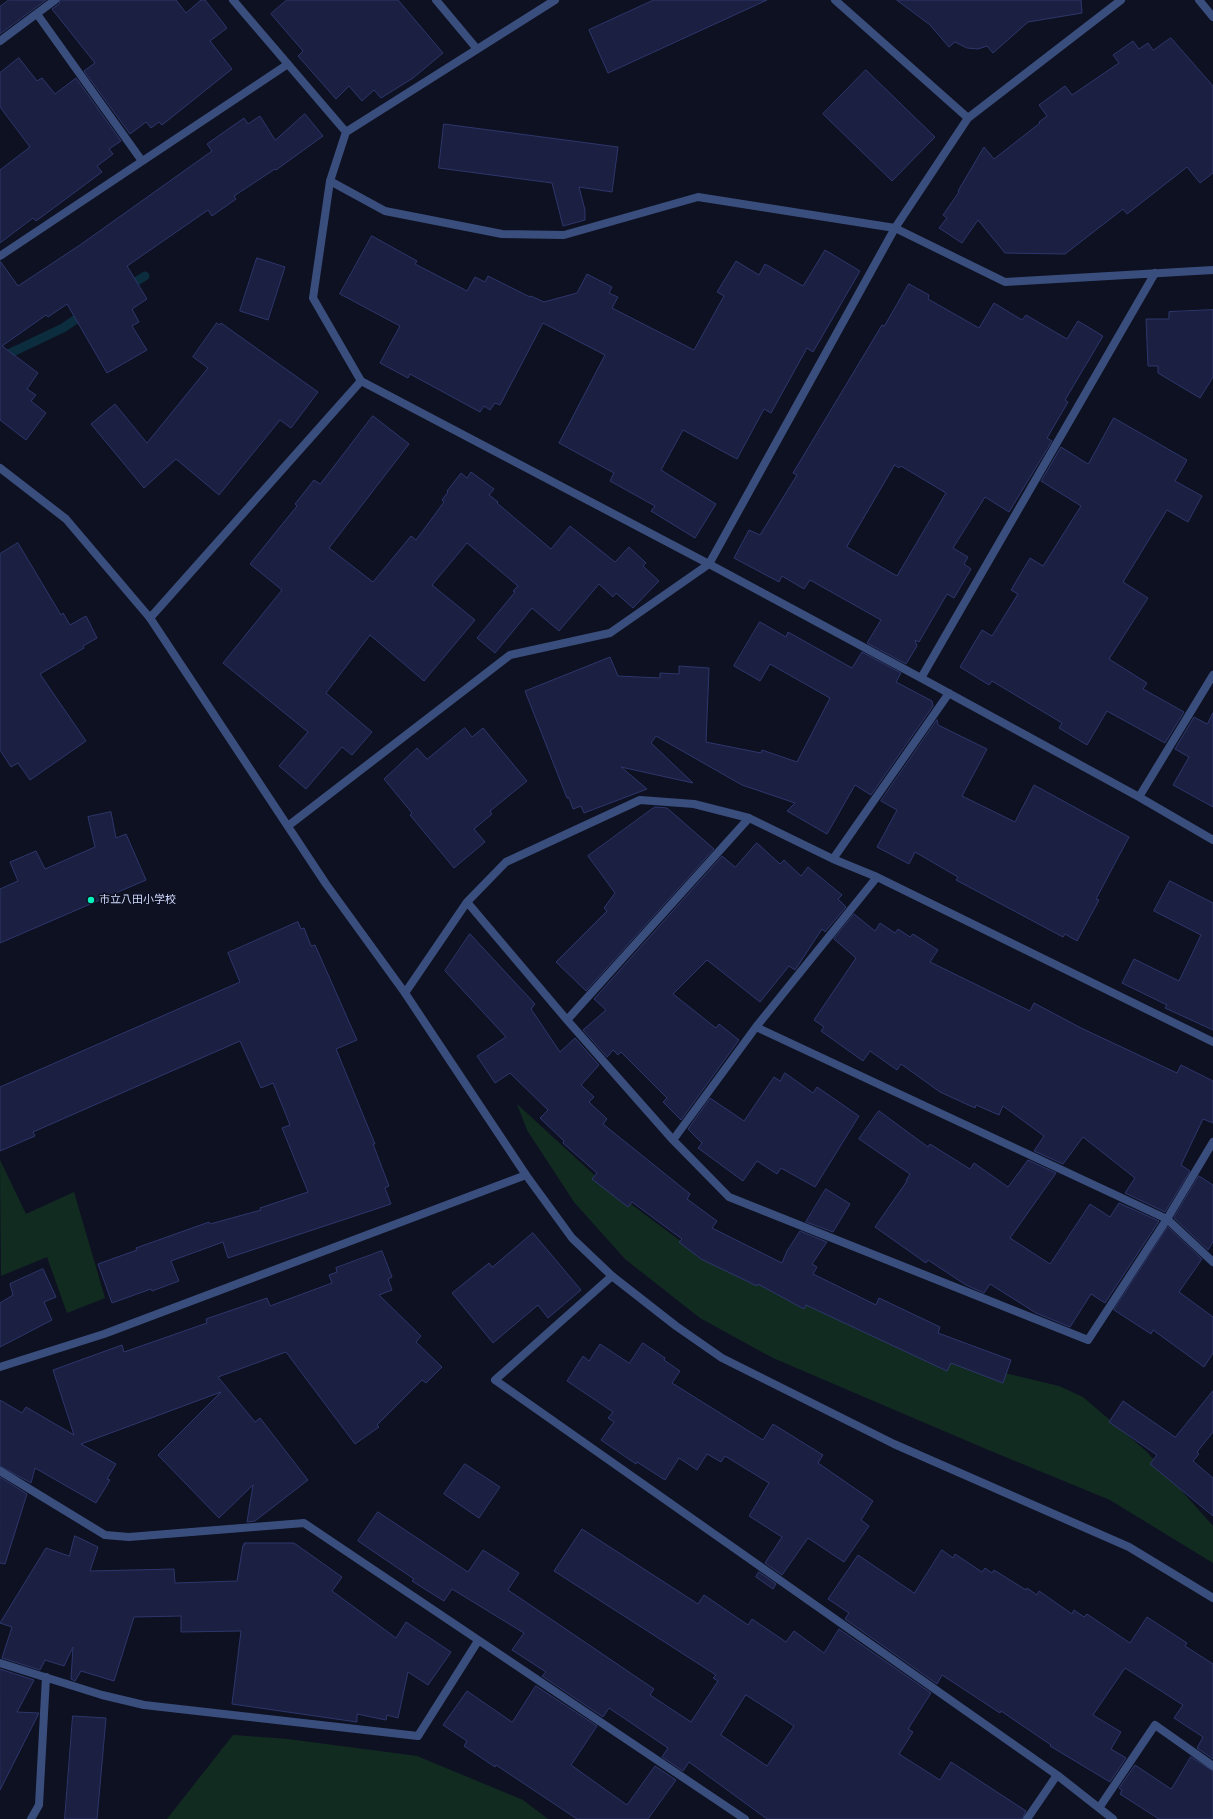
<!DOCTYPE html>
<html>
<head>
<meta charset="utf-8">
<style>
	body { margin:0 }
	canvas { display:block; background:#0e1121 }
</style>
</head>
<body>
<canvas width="1213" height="1819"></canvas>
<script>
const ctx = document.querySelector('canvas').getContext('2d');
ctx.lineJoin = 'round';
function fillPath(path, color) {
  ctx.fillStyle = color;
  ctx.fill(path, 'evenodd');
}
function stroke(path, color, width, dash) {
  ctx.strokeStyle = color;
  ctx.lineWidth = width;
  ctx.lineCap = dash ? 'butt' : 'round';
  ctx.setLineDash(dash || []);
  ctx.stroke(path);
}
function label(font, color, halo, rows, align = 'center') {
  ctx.font = font + ' "Work Sans","Noto Sans JP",sans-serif';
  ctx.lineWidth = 3.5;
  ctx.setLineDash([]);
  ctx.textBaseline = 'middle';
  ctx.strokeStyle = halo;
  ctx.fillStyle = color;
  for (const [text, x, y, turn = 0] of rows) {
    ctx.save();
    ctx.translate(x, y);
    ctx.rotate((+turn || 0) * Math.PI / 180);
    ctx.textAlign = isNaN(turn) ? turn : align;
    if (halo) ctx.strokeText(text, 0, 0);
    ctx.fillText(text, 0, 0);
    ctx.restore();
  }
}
fillPath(new Path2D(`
	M 517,1104 L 604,1184 L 686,1245 L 946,1359 L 1059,1386 L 1083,1397 L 1146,1451 L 1213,1526 L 1213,1563 L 1110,1500 L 986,1449 L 773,1358 L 700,1318 L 625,1259 L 574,1202 L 527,1130 Z
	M 0,1160 L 26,1214 L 74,1192 L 105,1298 L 67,1313 L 47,1257 L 1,1276 Z
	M 233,1735 L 288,1739 L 417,1756 L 523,1800 L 548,1819 L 167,1819 Z`), '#112b21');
stroke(new Path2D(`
	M 127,287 L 145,276
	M 0,358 L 63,328 L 85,313`), '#0b2d3d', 9);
const building = new Path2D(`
	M 9,0 L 46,0 L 0,34 L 0,7 Z
	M 60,0 L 176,0 L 186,13 L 201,0 L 205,0 L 227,28 L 210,41 L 232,69 L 162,125 L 159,122 L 151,128 L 146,122 L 130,134 L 84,71 L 95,63 L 52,9 L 59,4 Z
	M 287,0 L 398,0 L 443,53 L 413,78 L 381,98 L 374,90 L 362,101 L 349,86 L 336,99 L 298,56 L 303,51 L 271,14 Z
	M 654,0 L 767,0 L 608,73 L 589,30 Z
	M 897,0 L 1081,0 L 1082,13 L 1028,22 L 993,53 L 987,46 L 978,49 L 967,48 L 955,42 L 949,47 L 930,25 Z
	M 1171,38 L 1213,86 L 1213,173 L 1200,183 L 1187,167 L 1127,214 L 1123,209 L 1065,254 L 1005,253 L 978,220 L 962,243 L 939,228 L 947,218 L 943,215 L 959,192 L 958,191 L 984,147 L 994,159 L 1040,123 L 1039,122 L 1047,116 L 1039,105 L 1065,86 L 1072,95 L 1119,63 L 1113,55 L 1133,41 L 1139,49 L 1148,43 L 1153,50 Z
	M 19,58 L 37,81 L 42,78 L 55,94 L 76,78 L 121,141 L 109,149 L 113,154 L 97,166 L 102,172 L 36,221 L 33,218 L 0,243 L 0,170 L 30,147 L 0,107 L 0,73 Z
	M 866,70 L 935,137 L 892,181 L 823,114 Z
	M 305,114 L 323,136 L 276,170 L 275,169 L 234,196 L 236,199 L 212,216 L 208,210 L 127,266 L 147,299 L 132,309 L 139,322 L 132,326 L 147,350 L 107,373 L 67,304 L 48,317 L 46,315 L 2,346 L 38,373 L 27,389 L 36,395 L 31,401 L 46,413 L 26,440 L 0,420 L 0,261 L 18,286 L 80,245 L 212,151 L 207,144 L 244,118 L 248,124 L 260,116 L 275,140 Z
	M 444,124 L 618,147 L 612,192 L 579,187 L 585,210 L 585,220 L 563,226 L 552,183 L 439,168 Z
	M 372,236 L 417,261 L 415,264 L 467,291 L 475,277 L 485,282 L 488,276 L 530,297 L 531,296 L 544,302 L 577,293 L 587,274 L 612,287 L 609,293 L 618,297 L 612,308 L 694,350 L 724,296 L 717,292 L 736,261 L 759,275 L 765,264 L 803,286 L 825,250 L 860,271 L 813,352 L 807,348 L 771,413 L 764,409 L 737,459 L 683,430 L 661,470 L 716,504 L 695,538 L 651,511 L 655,506 L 610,481 L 614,473 L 559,443 L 605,355 L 543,323 L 500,405 L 495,403 L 490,410 L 484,406 L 480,412 L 410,374 L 408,378 L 380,363 L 400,326 L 340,294 Z
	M 257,258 L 285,267 L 268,320 L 240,311 Z
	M 909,284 L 929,295 L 928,299 L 979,328 L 994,303 L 1022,320 L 1026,315 L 1067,339 L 1078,321 L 1103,336 L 1065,400 L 1068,402 L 1047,438 L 1052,441 L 1009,512 L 985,497 L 953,548 L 968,557 L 964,564 L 971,569 L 954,598 L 947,594 L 919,642 L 915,640 L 917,646 L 906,664 L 867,643 L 881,620 L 810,580 L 804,589 L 782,576 L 779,582 L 734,558 L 749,530 L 760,535 L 797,475 L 793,473 L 882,325 L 884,326 ZM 895,465 L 899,468 L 901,466 L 946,493 L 897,576 L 847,547 Z
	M 1213,310 L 1213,377 L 1200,398 L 1158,373 L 1158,366 L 1148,366 L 1146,319 L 1169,319 L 1169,312 Z
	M 217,323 L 219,325 L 221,323 L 318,392 L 291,428 L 280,420 L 219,495 L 176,459 L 144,488 L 91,424 L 115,404 L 147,443 L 208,368 L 193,357 Z
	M 373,416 L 409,444 L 329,548 L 373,582 L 411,536 L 416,540 L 444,502 L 442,500 L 448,492 L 447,491 L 461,473 L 467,478 L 471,472 L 494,489 L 489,495 L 498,502 L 497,503 L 551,549 L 570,526 L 615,562 L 629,547 L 646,563 L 643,566 L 659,581 L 633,608 L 616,593 L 613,597 L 599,584 L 559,631 L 532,608 L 495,653 L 477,638 L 515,592 L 513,591 L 518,586 L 467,543 L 432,585 L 475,620 L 424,681 L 370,635 L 326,693 L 372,732 L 352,755 L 342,747 L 306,789 L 279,766 L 308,732 L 223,663 L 282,590 L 250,564 L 297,506 L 295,504 L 314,480 L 320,484 Z
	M 1114,418 L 1187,460 L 1175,481 L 1202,496 L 1188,522 L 1167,510 L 1123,582 L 1148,598 L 1109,659 L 1147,683 L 1143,689 L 1184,712 L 1165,743 L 1107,711 L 1087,745 L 1059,728 L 1062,723 L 992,681 L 989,685 L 960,667 L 982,630 L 992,636 L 1018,594 L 1011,590 L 1030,558 L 1043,566 L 1081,506 L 1041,481 L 1061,447 L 1088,464 Z
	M 18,543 L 61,615 L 63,613 L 70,625 L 86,616 L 97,638 L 83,646 L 84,648 L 40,674 L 86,741 L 30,780 L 18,763 L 11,767 L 0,750 L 0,554 Z
	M 760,622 L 786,637 L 788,632 L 852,668 L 862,652 L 901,673 L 896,682 L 932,701 L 933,706 L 871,795 L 855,785 L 827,834 L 787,811 L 795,803 L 742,785 L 656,736 L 651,743 L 693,783 L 621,767 L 647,789 L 584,813 L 581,806 L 573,809 L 569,798 L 567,798 L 525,691 L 610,657 L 618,676 L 660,678 L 660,673 L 679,674 L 679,666 L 709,668 L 706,742 L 761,753 L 762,750 L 797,762 L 830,698 L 770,664 L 760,681 L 734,666 Z
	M 1213,713 L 1213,807 L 1173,785 L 1189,757 L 1175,749 L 1194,717 L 1207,724 Z
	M 937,720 L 938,725 L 987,749 L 962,796 L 1015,822 L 1034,785 L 1129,837 L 1096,899 L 1099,900 L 1077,941 L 1065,934 L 1063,937 L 956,880 L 958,877 L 915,852 L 909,864 L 877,847 L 897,810 L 881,801 Z
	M 465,728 L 472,737 L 483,728 L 527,781 L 490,811 L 492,814 L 474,829 L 485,842 L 454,868 L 410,815 L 412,813 L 384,779 L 417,748 L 427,759 Z
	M 655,807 L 667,808 L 714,849 L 586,991 L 556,962 L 607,911 L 604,908 L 615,893 L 588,856 Z
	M 111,812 L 116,838 L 126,834 L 146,880 L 0,943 L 0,889 L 18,881 L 10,862 L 36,851 L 45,869 L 95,847 L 88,817 Z
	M 757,843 L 780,864 L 784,860 L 801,876 L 808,867 L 842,895 L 838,899 L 846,907 L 825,932 L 822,929 L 795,970 L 789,966 L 760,1002 L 707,960 L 673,994 L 716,1028 L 719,1024 L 739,1040 L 681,1120 L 663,1102 L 667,1098 L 621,1052 L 618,1055 L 613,1050 L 607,1057 L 583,1030 L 606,1010 L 594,999 L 722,856 L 735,867 Z
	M 1170,881 L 1213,903 L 1213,1030 L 1165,1008 L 1167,1005 L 1122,983 L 1134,959 L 1179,981 L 1201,935 L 1154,911 Z
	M 854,914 L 875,931 L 880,923 L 895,933 L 898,929 L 910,937 L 913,934 L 938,950 L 930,962 L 1030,1011 L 1034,1003 L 1081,1028 L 1177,1073 L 1181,1065 L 1213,1081 L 1213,1123 L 1203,1119 L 1181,1165 L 1190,1171 L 1165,1212 L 1125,1193 L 1135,1178 L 1083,1137 L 1063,1164 L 1034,1151 L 1044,1136 L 1003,1106 L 999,1115 L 976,1105 L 975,1108 L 940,1092 L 901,1064 L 897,1070 L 870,1051 L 863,1061 L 821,1031 L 824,1027 L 814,1020 L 856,958 L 834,939 Z
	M 298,922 L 301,929 L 304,928 L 311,946 L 315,945 L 357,1040 L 336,1049 L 375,1144 L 373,1144 L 389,1186 L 385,1188 L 391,1204 L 228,1258 L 223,1242 L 171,1261 L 179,1281 L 152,1291 L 151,1289 L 112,1303 L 98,1264 L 137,1250 L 136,1248 L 209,1222 L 210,1224 L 261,1210 L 260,1208 L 308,1192 L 282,1128 L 290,1125 L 273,1083 L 261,1088 L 240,1041 L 33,1132 L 35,1136 L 0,1151 L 0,1087 L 240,982 L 228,953 Z
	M 470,934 L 535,1004 L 531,1009 L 560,1052 L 575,1038 L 599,1065 L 581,1085 L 594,1097 L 589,1102 L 607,1119 L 603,1124 L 690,1194 L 687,1199 L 717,1221 L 712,1228 L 782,1263 L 787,1251 L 800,1231 L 827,1242 L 812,1264 L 817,1267 L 813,1274 L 876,1305 L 879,1298 L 940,1327 L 938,1333 L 1011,1360 L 1003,1383 L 951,1363 L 947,1371 L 806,1305 L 804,1309 L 758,1284 L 757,1286 L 701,1259 L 679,1242 L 682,1239 L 632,1202 L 628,1207 L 592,1179 L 597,1173 L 563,1143 L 564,1141 L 540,1118 L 548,1110 L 510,1073 L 495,1083 L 477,1056 L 506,1037 L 445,971 Z
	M 785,1073 L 813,1093 L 817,1087 L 859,1116 L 815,1187 L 781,1168 L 777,1174 L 757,1161 L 743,1181 L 698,1148 L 702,1143 L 688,1129 L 710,1098 L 744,1121 L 774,1077 L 780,1081 Z
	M 879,1111 L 928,1147 L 930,1144 L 970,1169 L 974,1163 L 1008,1187 L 1028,1160 L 1056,1173 L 1010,1238 L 1050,1264 L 1090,1204 L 1110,1217 L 1119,1203 L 1159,1221 L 1105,1303 L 1091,1294 L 1070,1327 L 1036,1313 L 990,1284 L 984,1293 L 966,1285 L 928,1260 L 926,1263 L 875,1227 L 907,1181 L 906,1181 L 910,1174 L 859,1139 Z
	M 1199,1176 L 1213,1185 L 1213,1242 L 1208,1250 L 1174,1218 Z
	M 826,1189 L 850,1204 L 833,1232 L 806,1222 Z
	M 1168,1227 L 1202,1259 L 1179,1292 L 1213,1317 L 1213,1353 L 1204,1367 L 1153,1330 L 1151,1334 L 1114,1310 Z
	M 533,1233 L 581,1290 L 548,1318 L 538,1305 L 493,1343 L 452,1293 L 489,1263 L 492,1267 Z
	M 382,1251 L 392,1277 L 388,1279 L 392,1290 L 379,1295 L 421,1336 L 416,1342 L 442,1367 L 426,1383 L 422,1380 L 377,1425 L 379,1427 L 355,1444 L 286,1352 L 218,1377 L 255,1422 L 260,1418 L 308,1480 L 255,1521 L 247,1522 L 253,1485 L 219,1518 L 158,1455 L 221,1392 L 81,1444 L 116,1464 L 107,1479 L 110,1480 L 96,1503 L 35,1468 L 31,1483 L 0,1466 L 0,1400 L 22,1413 L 26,1407 L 74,1435 L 53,1370 L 122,1345 L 124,1352 L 207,1323 L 206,1319 L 267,1298 L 270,1306 L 332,1283 L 329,1275 L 337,1272 L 336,1268 Z
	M 43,1269 L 56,1297 L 44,1302 L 52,1320 L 0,1347 L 0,1303 L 13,1295 L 10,1284 Z
	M 643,1343 L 665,1358 L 664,1360 L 680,1371 L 672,1383 L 763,1440 L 773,1424 L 823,1455 L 818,1463 L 873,1501 L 861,1520 L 869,1526 L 844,1562 L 808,1538 L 782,1575 L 765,1563 L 782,1537 L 749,1516 L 769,1483 L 725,1456 L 721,1462 L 707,1454 L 697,1470 L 679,1458 L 665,1480 L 637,1462 L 636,1464 L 601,1440 L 614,1422 L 608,1418 L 613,1412 L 567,1381 L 583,1356 L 589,1361 L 600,1344 L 629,1363 Z
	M 1213,1391 L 1213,1432 L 1197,1452 L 1199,1454 L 1193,1461 L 1213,1478 L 1213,1516 L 1150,1464 L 1157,1455 L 1109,1422 L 1123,1401 L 1175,1437 Z
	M 465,1464 L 500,1487 L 479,1518 L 444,1494 Z
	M 0,1477 L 27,1494 L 5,1564 L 0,1563 Z
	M 378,1512 L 468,1572 L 483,1550 L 519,1573 L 508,1590 L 654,1689 L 650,1695 L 691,1722 L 718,1681 L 713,1678 L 716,1675 L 554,1571 L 582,1529 L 698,1604 L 704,1595 L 748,1625 L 752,1619 L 786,1642 L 794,1631 L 824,1653 L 839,1629 L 931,1693 L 908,1729 L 913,1732 L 899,1754 L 940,1780 L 951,1762 L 1026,1811 L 1022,1819 L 767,1819 L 689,1762 L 683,1771 L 662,1757 L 668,1748 L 609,1708 L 603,1717 L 542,1676 L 546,1672 L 512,1650 L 524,1633 L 452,1589 L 444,1601 L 412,1581 L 414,1579 L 358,1541 ZM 746,1695 L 794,1726 L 767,1766 L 721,1735 Z
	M 75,1536 L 98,1547 L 90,1571 L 174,1569 L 175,1583 L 237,1581 L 243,1545 L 245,1545 L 244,1543 L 294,1543 L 342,1577 L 332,1591 L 396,1638 L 406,1622 L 451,1652 L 428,1685 L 408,1672 L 398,1718 L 387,1715 L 386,1720 L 357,1714 L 357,1722 L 232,1704 L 241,1631 L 181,1632 L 181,1616 L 134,1617 L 114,1681 L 81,1671 L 75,1681 L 71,1679 L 73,1647 L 64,1666 L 45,1660 L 40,1670 L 2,1658 L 12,1627 L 0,1623 L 46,1548 L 69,1556 Z
	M 942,1550 L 953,1558 L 955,1554 L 982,1572 L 985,1568 L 992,1573 L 994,1570 L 1026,1590 L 1027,1588 L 1037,1595 L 1039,1591 L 1072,1614 L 1074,1610 L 1084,1617 L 1087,1614 L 1130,1643 L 1147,1617 L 1187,1643 L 1185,1646 L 1213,1664 L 1213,1759 L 1197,1748 L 1203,1737 L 1174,1718 L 1183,1705 L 1125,1668 L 1093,1715 L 1121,1732 L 1111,1749 L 1126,1758 L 1110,1782 L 1050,1746 L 1051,1745 L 1001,1711 L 1000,1713 L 942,1675 L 937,1684 L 845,1619 L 849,1613 L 828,1599 L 858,1555 L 914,1593 Z
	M 759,1572 L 776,1584 L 773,1589 L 756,1577 Z
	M 0,1669 L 34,1680 L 17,1712 L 39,1713 L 0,1790 Z
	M 536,1686 L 597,1726 L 571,1765 L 627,1805 L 655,1766 L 676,1780 L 648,1819 L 577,1819 L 496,1765 L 495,1767 L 464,1746 L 467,1741 L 443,1725 L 467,1691 L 512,1722 Z
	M 73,1716 L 106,1718 L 97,1819 L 65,1819 Z
	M 1191,1757 L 1213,1771 L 1213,1819 L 1159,1819 L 1120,1794 L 1122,1790 L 1119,1788 L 1135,1765 L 1171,1789 Z`);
fillPath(building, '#1b1f41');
stroke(building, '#2d366c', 1);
stroke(new Path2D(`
	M 233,0 L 346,132
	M 436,0 L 477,49
	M 555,0 L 346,132 L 330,181 L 313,298 L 361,381 L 709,564 L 921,678 L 1139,797 L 1213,840
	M 835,0 L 968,118
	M 1199,0 L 1213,17
	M 37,14 L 142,161
	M 0,41 L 55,0
	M 330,181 L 385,211 L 502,234 L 564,235 L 698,197 L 895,228 L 1005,282 L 1213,270
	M 0,256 L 288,64
	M 150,618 L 361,381
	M 921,678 L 1155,273
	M 1139,797 L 1213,675
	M 288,826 L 510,655 L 610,633 L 709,564 L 895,228 L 968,118 L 1121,0
	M 833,859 L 949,693
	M 467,902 L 567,1020 L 673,1140 L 729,1197 L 1088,1340 L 1167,1219 L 1213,1142
	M 405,993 L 467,902 L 506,862 L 640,800 L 694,804 L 749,818 L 833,859 L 877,877 L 1213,1042
	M 567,1020 L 749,818
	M 756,1027 L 1167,1219 L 1213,1262
	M 673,1140 L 756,1027 L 877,877
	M 612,1276 L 495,1380 L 1057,1775 L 1113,1819
	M 0,1367 L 104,1334 L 526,1175
	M 0,1471 L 105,1535 L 129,1537 L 304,1523 L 745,1819
	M 0,1663 L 102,1695 L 144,1705 L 418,1736 L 478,1641
	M 1099,1808 L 1155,1725 L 1213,1766
	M 31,1819 L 39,1805 L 46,1677
	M 1027,1819 L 1057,1775`), '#3a4e7e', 8);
stroke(new Path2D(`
	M 0,468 L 66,519 L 150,618 L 326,884 L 405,993 L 526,1175 L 572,1238 L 612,1276 L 676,1326 L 722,1358 L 894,1444 L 1129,1547 L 1213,1598`), '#3a4e7e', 8);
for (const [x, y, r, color] of [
	[91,900,4,"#08f1bc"]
]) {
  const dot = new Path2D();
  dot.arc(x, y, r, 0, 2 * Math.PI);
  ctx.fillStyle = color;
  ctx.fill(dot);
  stroke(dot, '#0e1121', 1.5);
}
label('11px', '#cfd9fd', '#0e1121', [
	["市立八田小学校",99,900]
], 'left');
</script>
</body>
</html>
